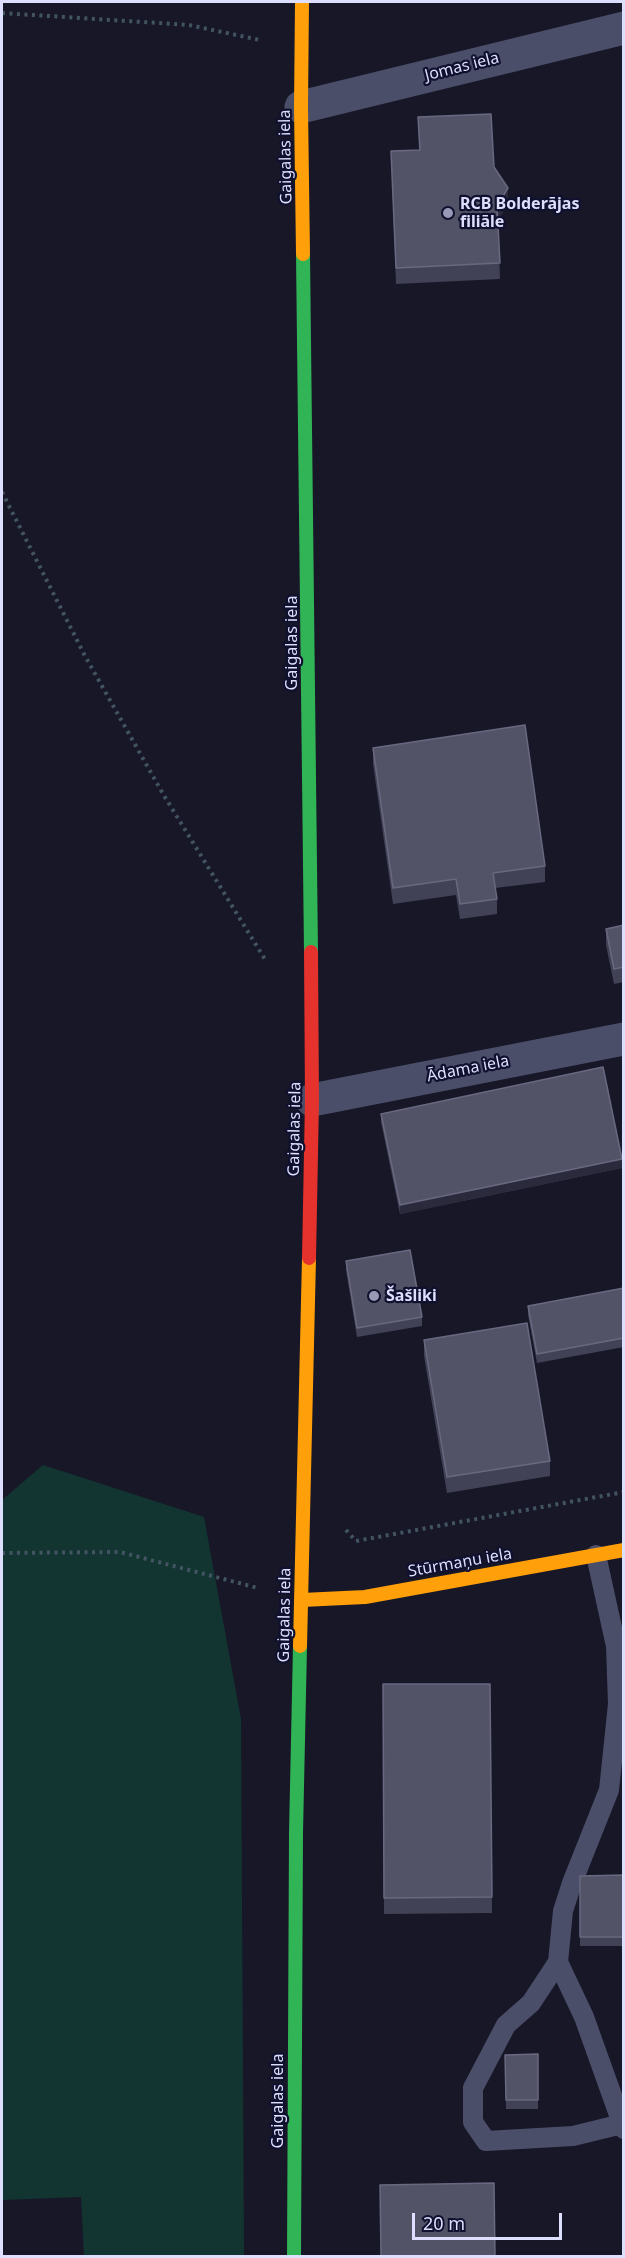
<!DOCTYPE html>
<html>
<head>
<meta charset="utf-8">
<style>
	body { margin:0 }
	#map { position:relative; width:625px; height:2258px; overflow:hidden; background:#171728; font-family:"Noto Sans",sans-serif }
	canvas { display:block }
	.frame { position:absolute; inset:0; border:3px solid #dedfff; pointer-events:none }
	.scale { position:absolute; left:412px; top:2213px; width:150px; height:27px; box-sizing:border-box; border:3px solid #dedfff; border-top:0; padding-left:8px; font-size:18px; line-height:21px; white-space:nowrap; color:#dedfff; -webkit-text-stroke:4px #10102f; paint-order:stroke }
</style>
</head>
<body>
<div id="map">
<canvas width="625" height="2258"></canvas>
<div class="frame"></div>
<div class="scale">20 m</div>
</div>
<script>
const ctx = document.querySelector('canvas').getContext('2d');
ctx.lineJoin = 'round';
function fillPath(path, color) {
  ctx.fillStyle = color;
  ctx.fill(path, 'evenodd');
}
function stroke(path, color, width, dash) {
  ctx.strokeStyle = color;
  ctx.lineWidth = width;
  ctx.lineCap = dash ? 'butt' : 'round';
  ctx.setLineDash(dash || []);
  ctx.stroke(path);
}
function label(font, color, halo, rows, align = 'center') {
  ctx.font = font + ' "Noto Sans",sans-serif';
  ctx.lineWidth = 4.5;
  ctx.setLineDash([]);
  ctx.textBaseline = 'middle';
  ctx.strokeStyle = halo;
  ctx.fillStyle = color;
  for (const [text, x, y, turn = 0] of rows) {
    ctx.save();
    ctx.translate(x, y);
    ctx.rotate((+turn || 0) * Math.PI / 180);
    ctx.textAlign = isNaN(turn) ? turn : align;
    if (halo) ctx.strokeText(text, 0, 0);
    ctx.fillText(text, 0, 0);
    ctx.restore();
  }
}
fillPath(new Path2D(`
	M 43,1465 L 204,1517 L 241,1719 L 244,2256 L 84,2256 L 81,2197 L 2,2200 L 2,1500 Z`), '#133531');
stroke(new Path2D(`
	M 2,13 L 189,25 L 260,40
	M 2,492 L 85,656 L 163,794 L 266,961
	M 346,1530 L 356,1541 L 624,1492
	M 2,1553 L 120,1552 L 258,1588`), '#425462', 4, [3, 4.5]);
stroke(new Path2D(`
	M 596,1555 L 616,1646 L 618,1704 L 609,1790 L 572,1883 L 563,1911 L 558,1962 L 584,2017 L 624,2129
	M 558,1962 L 531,2003 L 506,2025 L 473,2088 L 473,2122 L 486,2141 L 573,2136 L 622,2124`), '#4b4e69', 20);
stroke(new Path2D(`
	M 301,107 L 624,28
	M 312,1100 L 624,1039`), '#4b4e69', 33);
stroke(new Path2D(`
	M 303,254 L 311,952
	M 294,2256 L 296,1833 L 300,1646`), '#30b455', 14);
stroke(new Path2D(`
	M 302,2 L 301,107 L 303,254
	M 302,1600 L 365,1597 L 624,1550
	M 300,1646 L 309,1258`), '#ff9f0a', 14);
stroke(new Path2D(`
	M 309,1258 L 312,1100 L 311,952`), '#e5322d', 14);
fillPath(new Path2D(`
	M 418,117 L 494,167 L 508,204 L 498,220 L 500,279 L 396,284 L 391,151 L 419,150 Z
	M 373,748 L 545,866 L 545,882 L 495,888 L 497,899 L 497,914 L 460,919 L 456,895 L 393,904 L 373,764 Z
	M 624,925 L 624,982 L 614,984 L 606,945 L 606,929 Z
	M 381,1114 L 622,1168 L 400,1214 L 381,1122 Z
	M 346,1261 L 422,1317 L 422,1326 L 357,1337 L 346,1270 Z
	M 624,1288 L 624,1347 L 537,1363 L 528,1315 L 528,1306 Z
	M 424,1340 L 550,1461 L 550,1476 L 447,1493 L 424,1356 Z
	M 383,1684 L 490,1684 L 492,1913 L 384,1914 Z
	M 624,1875 L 624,1946 L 580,1946 L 580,1876 Z
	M 538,2054 L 538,2109 L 506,2109 L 505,2055 Z`), '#424256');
fillPath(new Path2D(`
	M 508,188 L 508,204 L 497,222 L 497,206 Z
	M 622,1159 L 622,1168 L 400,1214 L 400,1205 Z`), '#2a2a3c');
const building = new Path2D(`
	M 491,114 L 494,167 L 508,188 L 497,206 L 500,263 L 396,268 L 391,151 L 420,150 L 418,117 Z
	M 525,725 L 545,866 L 493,873 L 497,899 L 460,904 L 456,879 L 393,888 L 373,748 Z
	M 624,925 L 624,967 L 614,969 L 606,929 Z
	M 603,1067 L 622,1159 L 400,1205 L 381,1114 Z
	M 410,1250 L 422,1317 L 357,1328 L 346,1261 Z
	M 624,1288 L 624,1338 L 537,1354 L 528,1306 Z
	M 527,1323 L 550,1461 L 447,1477 L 424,1340 Z
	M 383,1684 L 490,1684 L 492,1897 L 384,1898 Z
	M 624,1875 L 624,1937 L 580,1937 L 580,1876 Z
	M 538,2054 L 538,2100 L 506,2100 L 505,2055 Z
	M 494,2183 L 495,2256 L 381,2256 L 380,2185 Z`);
fillPath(building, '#535368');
stroke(building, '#686980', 1.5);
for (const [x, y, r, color] of [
	[448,213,6,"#9899b4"],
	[374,1296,6,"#9899b4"]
]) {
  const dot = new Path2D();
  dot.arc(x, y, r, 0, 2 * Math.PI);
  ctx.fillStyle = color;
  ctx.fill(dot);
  stroke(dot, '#10102f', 2);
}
label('16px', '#dedfff', '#10102f', [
	["Jomas iela",462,67,-14],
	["Gaigalas iela",286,157,-91],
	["Gaigalas iela",292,643,-90],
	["Ādama iela",468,1069,-11],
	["Gaigalas iela",295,1129,-89],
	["Stūrmaņu iela",460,1563,-10],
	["Gaigalas iela",285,1615,-89],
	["Gaigalas iela",278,2101,-90]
]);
label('bold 16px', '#dedfff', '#10102f', [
	["RCB Bolderājas",460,204],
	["filiāle",460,222],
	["Šašliki",386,1296]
], 'left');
</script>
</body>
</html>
